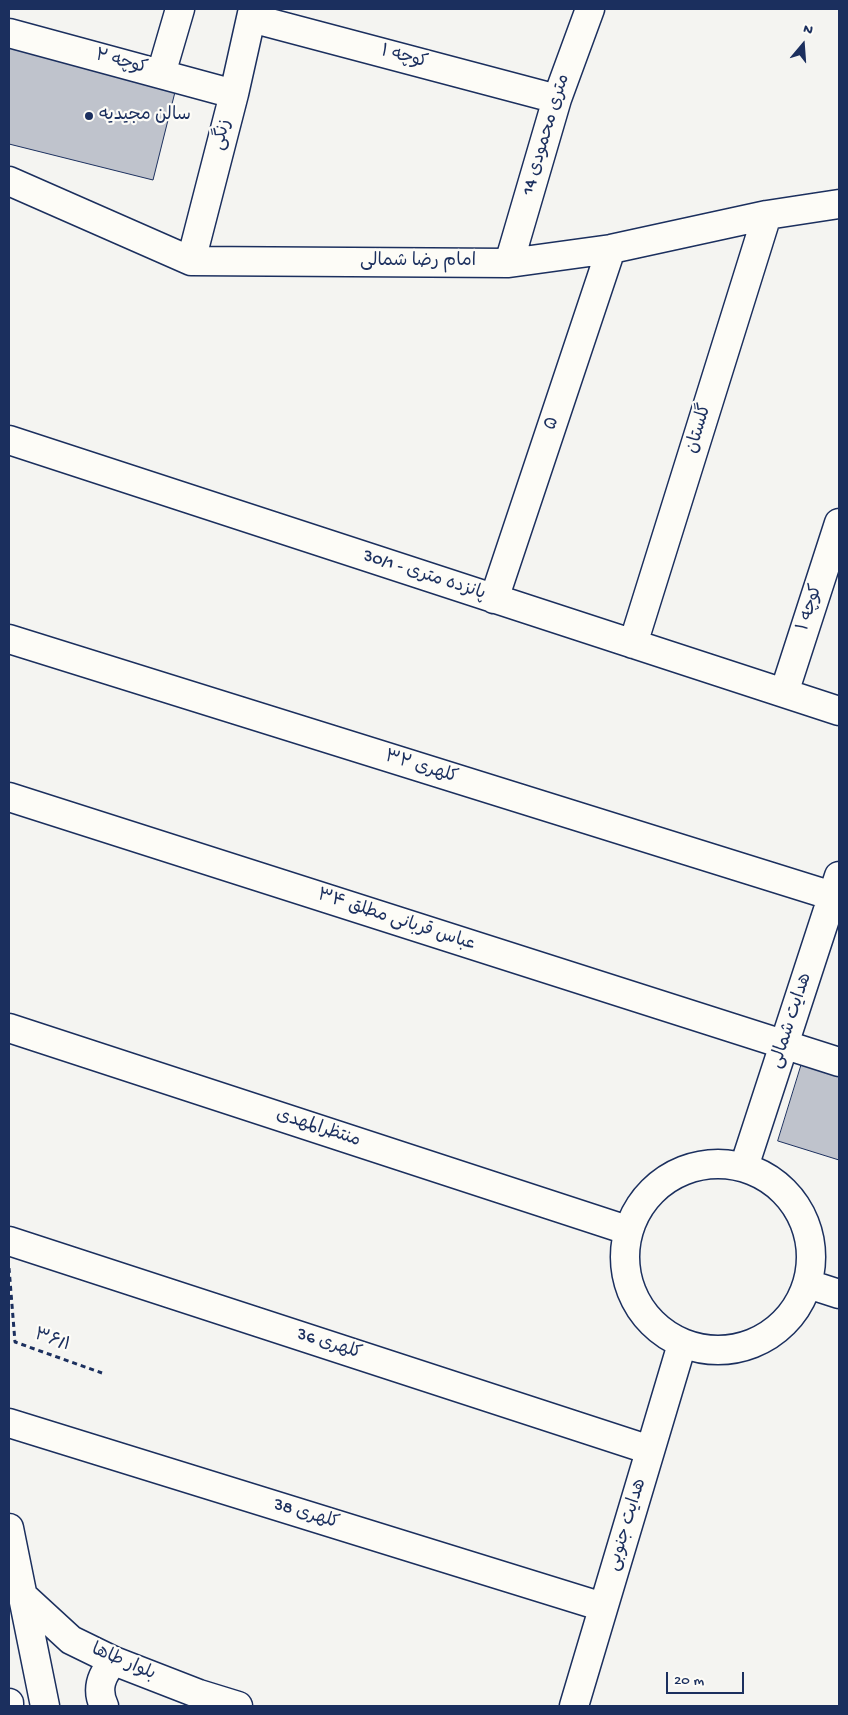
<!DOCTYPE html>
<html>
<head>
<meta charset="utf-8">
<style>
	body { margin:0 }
	#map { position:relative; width:848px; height:1715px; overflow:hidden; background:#f4f4f1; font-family:"Gochi Hand",sans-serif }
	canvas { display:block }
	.frame { position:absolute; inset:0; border:10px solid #1b2f5e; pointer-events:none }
	.north { position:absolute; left:778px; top:20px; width:50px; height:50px; -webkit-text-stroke:4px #fdfcf7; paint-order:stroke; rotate:18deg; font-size:14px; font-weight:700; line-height:20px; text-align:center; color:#1b2f5e }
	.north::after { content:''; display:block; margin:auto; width:18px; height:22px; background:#1b2f5e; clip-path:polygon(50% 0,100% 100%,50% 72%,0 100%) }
	.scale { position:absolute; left:666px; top:1672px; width:78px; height:22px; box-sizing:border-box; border:2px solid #1b2f5e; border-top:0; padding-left:6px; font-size:15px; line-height:18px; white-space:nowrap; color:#1b2f5e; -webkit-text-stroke:4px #fdfcf7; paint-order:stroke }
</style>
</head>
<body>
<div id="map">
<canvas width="848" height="1715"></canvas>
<div class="frame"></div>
<div class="north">N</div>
<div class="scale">20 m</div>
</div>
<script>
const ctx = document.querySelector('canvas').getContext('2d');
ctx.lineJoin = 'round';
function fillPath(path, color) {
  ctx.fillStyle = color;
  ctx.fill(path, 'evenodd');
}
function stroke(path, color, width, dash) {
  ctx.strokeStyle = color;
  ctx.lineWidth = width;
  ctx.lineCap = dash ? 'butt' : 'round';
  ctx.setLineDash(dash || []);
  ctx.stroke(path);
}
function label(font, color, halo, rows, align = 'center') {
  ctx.font = font + ' "Gochi Hand","Playpen Sans Arabic",sans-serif';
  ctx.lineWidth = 4.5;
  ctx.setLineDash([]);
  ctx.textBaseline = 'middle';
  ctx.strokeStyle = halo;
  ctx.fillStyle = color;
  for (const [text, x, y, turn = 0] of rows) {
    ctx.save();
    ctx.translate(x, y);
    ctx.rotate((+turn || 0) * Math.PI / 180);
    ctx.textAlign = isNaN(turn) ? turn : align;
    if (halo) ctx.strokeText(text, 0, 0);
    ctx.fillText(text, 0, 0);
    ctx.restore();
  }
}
const building = new Path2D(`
	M 9,47 L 176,88 L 153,180 L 9,144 Z
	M 802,1063 L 839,1071 L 839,1160 L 778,1141 Z`);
fillPath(building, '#bfc3cc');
stroke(building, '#1b2f5e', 1);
const minor = new Path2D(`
	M 251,18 L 557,99
	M 9,33 L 234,94
	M 161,74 L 180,9
	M 9,181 L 191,261 L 509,263 L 611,249 L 767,215 L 839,204
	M 191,261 L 234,94 L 253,9
	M 509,263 L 557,99 L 590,9
	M 9,440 L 839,711
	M 494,599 L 611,249
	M 9,639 L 839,898
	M 633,644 L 767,215
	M 784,693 L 839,523
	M 9,797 L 839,1062
	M 9,1028 L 627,1230
	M625 1257a93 93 0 1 1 186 0a93 93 0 1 1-186 0Z
	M 744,1167 L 839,876
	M 9,1241 L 650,1450
	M 808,1284 L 839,1294
	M 9,1423 L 603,1607
	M 574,1706 L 682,1344`);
const major = new Path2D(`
	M 9,1528 L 45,1706
	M 22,1595 L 71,1640 L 114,1661 L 199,1694 L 238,1706
	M 9,1703 L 9,1706
	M 104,1706 C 96,1689 101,1675 114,1661`);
stroke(minor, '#1b2f5e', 31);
stroke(major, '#1b2f5e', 31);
stroke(new Path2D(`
	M 9,1268 L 15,1342 L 102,1373`), '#1b2f5e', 3, [5, 4]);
stroke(minor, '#fdfcf7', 28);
stroke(major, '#fdfcf7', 28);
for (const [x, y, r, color] of [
	[89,116,5,"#1b2f5e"]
]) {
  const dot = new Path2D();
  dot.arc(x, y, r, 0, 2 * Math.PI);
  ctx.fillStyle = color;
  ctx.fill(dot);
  stroke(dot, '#fdfcf7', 2);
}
label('18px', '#1b2f5e', '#fdfcf7', [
	["۱ کوچه",404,58,15],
	["۲ کوچه",121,63,15],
	["زنگی",223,135,-76],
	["14 متری محمودی",547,135,-73],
	["امام رضا شمالی",418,262],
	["۵",553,424,-71],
	["گلستان",700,429,-73],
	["30/1 - پانزده متری",424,576,18],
	["کوچه ۱",811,608,-72],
	["کلهری ۳۲",421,768,17],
	["عباس قربانی مطلق ۳۴",396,921,18],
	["هدایت شمالی",792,1021,-72],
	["منتظرالمهدی",318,1129,18],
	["۳۶/۱",52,1341,19],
	["کلهری 36",329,1345,18],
	["کلهری 38",306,1515,17],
	["هدایت جنوبی",628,1525,-73],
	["بلوار طاها",123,1663,23]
]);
label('18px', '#1b2f5e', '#fdfcf7', [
	["سالن مجیدیه",99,116]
], 'left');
</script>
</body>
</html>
